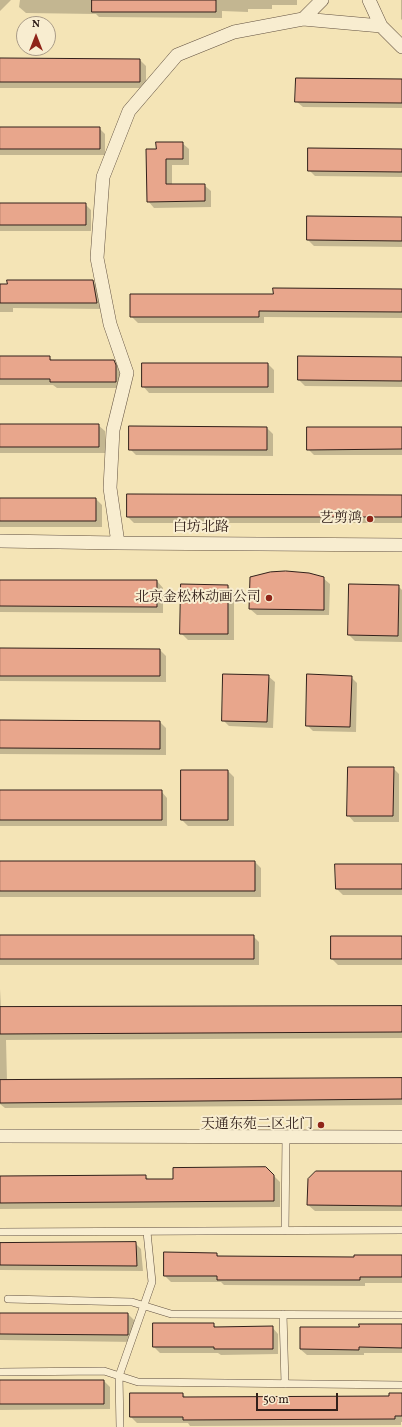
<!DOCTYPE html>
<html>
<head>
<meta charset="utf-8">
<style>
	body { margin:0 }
	#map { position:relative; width:402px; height:1427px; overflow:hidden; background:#f4e4b6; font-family:Vollkorn,serif }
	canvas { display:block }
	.north { position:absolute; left:16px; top:16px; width:40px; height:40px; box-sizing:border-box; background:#f8edd0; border:1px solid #a99b87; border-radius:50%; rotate:0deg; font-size:11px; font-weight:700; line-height:16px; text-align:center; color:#32201a }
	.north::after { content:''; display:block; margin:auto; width:14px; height:18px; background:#8f2418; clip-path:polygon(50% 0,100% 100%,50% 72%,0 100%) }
	.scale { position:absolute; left:256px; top:1393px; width:82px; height:18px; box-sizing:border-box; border:2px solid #32201a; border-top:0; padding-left:5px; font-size:12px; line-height:14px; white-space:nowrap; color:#32201a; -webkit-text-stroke:3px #f8edd0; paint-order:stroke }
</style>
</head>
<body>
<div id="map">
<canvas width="402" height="1427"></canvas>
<div class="north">N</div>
<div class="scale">50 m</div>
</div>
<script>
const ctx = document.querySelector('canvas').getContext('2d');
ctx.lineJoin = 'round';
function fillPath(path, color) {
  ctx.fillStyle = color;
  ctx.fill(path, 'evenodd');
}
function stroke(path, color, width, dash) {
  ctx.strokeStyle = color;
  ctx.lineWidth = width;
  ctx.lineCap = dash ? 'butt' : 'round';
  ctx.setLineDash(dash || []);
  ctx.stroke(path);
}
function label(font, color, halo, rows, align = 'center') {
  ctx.font = font + ' Vollkorn,"Noto Serif SC",serif';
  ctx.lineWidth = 4;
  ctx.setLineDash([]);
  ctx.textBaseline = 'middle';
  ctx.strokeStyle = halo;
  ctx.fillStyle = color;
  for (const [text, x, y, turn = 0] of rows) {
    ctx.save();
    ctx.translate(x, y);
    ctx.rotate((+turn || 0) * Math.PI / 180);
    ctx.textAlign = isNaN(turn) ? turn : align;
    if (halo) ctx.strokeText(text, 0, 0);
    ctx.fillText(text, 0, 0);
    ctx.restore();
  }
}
fillPath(new Path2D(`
	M 0,0 L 11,0 L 0,11 Z
	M 20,0 L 297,0 L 297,5 L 272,5 L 272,9 L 248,9 L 248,12 L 222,11 L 222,18 L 99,17 L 96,14 L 26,13 L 19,7 Z
	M 401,0 L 402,0 L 402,20 L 401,19 Z
	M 0,59 L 140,60 L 146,66 L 146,88 L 0,88 Z
	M 402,80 L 402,108 L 303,107 L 296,101 Z
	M 0,128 L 99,128 L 105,134 L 105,155 L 0,155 Z
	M 182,143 L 189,149 L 189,165 L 172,165 L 172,185 L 204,185 L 211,191 L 211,207 L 154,208 L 148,201 L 156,150 Z
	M 402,150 L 402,177 L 315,176 L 309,170 Z
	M 0,204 L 85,204 L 91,210 L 91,231 L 0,231 Z
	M 402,218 L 402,247 L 314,246 L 308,240 Z
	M 93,282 L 99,288 L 103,309 L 13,308 L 13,312 L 0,312 L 0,285 Z
	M 402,290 L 402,318 L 264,317 L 264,323 L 138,323 L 131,316 L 274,295 Z
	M 0,357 L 49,357 L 53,361 L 113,361 L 120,367 L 121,388 L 57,388 L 53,385 L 0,385 Z
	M 402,358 L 402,387 L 305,386 L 299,380 Z
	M 143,364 L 268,364 L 274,370 L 274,393 L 149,393 L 143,386 Z
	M 0,425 L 98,425 L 105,431 L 105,453 L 0,453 Z
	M 267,428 L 273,434 L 273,456 L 136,455 L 130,449 Z
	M 402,428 L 402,455 L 314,455 L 308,449 Z
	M 402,496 L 402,523 L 134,523 L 128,517 Z
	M 0,499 L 96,499 L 102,505 L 102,527 L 0,527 Z
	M 323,578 L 330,584 L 329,615 L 257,615 L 250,609 Z
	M 0,581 L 157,581 L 163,588 L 163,613 L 0,612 Z
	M 228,586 L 234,592 L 234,640 L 188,640 L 181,633 Z
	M 398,586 L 402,590 L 402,642 L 355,641 L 349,635 Z
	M 0,649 L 160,650 L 166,656 L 166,682 L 0,681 Z
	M 268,676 L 275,682 L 273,728 L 229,726 L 223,720 Z
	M 351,677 L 357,683 L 356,732 L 313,731 L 307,725 Z
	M 0,721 L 160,722 L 166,728 L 166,755 L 0,754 Z
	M 393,768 L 399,774 L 399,822 L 354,822 L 348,815 Z
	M 228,771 L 234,777 L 234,826 L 188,826 L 182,820 Z
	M 0,791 L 161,791 L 167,798 L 167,826 L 0,826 Z
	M 0,862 L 255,862 L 261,868 L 261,897 L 0,897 Z
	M 402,865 L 402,895 L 343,895 L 337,889 Z
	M 0,936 L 253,936 L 259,942 L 259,965 L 0,965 Z
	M 332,937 L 402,937 L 402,965 L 338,965 L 332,959 Z
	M 0,989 L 1,1008 L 402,1007 L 402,1038 L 6,1040 L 7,1081 L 402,1079 L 402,1105 L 5,1108 L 0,1104 Z
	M 402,1172 L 402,1211 L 315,1211 L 308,1205 Z
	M 145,1176 L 150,1180 L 274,1176 L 280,1182 L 280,1207 L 0,1209 L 0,1177 Z
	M 135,1243 L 141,1249 L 143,1271 L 0,1270 L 0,1244 Z
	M 216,1254 L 220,1257 L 355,1258 L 402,1256 L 402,1283 L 365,1283 L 365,1286 L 224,1285 L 221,1282 L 171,1282 L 165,1276 Z
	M 0,1314 L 128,1314 L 134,1320 L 134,1342 L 0,1340 Z
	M 213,1324 L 217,1328 L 272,1327 L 278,1334 L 278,1354 L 221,1355 L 218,1353 L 160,1353 L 154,1347 Z
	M 402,1325 L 402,1353 L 364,1353 L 364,1355 L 307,1355 L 300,1349 L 359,1328 Z
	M 0,1381 L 104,1381 L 110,1387 L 110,1409 L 0,1410 Z
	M 183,1394 L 186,1398 L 390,1397 L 402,1394 L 402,1422 L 401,1422 L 401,1425 L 190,1426 L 188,1423 L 137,1423 L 131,1417 Z`), '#0003');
const building = new Path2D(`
	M 92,0 L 216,0 L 216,12 L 92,12 Z
	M 0,58 L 140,59 L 140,82 L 0,82 Z
	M 296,78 L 402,79 L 402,103 L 295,102 Z
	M 0,127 L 100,127 L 100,149 L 0,149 Z
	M 156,142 L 183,142 L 183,159 L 166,159 L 166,184 L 205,184 L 205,201 L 147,202 L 146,149 L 156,149 Z
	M 308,148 L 402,149 L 402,172 L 308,171 Z
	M 0,203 L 86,203 L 86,225 L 0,225 Z
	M 307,216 L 402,217 L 402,241 L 307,240 Z
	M 7,280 L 93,280 L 97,303 L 0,303 L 0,284 L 7,284 Z
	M 273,288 L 402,289 L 402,312 L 259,311 L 259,317 L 130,317 L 130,294 L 273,294 Z
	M 0,356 L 50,356 L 50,360 L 114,360 L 116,365 L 116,382 L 50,382 L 50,379 L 0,379 Z
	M 298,356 L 402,357 L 402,381 L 298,380 Z
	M 142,363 L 268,363 L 268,387 L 142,387 Z
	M 0,424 L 99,424 L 99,447 L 0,447 Z
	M 129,426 L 267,427 L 267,450 L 129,450 Z
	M 307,427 L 402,427 L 402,449 L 307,450 Z
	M 127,494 L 402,495 L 402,517 L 127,517 Z
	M 0,498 L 96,498 L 96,521 L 0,521 Z
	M 286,571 L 309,573 L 324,577 L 324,610 L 249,609 L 250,577 L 270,572 Z
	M 0,580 L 157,580 L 157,607 L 0,606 Z
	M 181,584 L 228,585 L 228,634 L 180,634 Z
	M 349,584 L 399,585 L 398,636 L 348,635 Z
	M 0,648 L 160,649 L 160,676 L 0,676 Z
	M 223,674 L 269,675 L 267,722 L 222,721 Z
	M 307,674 L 352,676 L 350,727 L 306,726 Z
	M 0,720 L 160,721 L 160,749 L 0,748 Z
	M 348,767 L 394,767 L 393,816 L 347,816 Z
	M 181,770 L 228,770 L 228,820 L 181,820 Z
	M 0,790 L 162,790 L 162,820 L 0,820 Z
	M 0,861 L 255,861 L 255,891 L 0,891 Z
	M 335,864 L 402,864 L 402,889 L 336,889 Z
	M 0,935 L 254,935 L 254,959 L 0,959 Z
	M 331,936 L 402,936 L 402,959 L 331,959 Z
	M 402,1006 L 402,1032 L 0,1034 L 0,1007 Z
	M 402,1078 L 402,1099 L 0,1103 L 0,1080 Z
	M 266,1167 L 274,1175 L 274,1201 L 0,1203 L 0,1176 L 146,1175 L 146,1179 L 173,1179 L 173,1168 Z
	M 316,1171 L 402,1171 L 402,1206 L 307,1205 L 308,1179 Z
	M 136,1242 L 137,1266 L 0,1265 L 0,1243 Z
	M 164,1252 L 217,1253 L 217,1256 L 354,1257 L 354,1255 L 402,1255 L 402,1277 L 360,1277 L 360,1280 L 217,1280 L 217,1276 L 164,1276 Z
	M 0,1313 L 128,1313 L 128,1335 L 0,1334 Z
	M 153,1323 L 214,1323 L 214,1327 L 273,1326 L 273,1349 L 214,1349 L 214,1347 L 153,1347 Z
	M 359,1324 L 402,1324 L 402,1348 L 359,1347 L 359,1350 L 300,1349 L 300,1327 L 359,1327 Z
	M 0,1380 L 104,1380 L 104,1404 L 0,1404 Z
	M 130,1393 L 183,1393 L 183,1397 L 389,1396 L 389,1393 L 402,1393 L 402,1416 L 395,1416 L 395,1419 L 183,1420 L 183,1417 L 130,1417 Z`);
fillPath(building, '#e8a68c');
stroke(building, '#32201a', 1);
const service = new Path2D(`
	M 285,1231 L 286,1136
	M 0,1232 L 402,1230
	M 8,1299 L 132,1302 L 171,1314 L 402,1315
	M 283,1314 L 285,1384
	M 0,1372 L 104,1371 L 138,1382 L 402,1385
	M 120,1427 L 119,1376 L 152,1282 L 147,1232`);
const minor = new Path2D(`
	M 369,0 L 381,26 L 402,47
	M 303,19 L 322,0
	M 0,541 L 118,543 L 402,545
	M 118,543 L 110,488 L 113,430 L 127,373 L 110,324 L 97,258 L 103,177 L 129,111 L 177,55 L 234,32 L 303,19 L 381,26
	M 0,1136 L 402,1137`);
stroke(service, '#625141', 8);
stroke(minor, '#625141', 14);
stroke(service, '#f8edd0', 7);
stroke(minor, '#f8edd0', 13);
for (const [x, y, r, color] of [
	[370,519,4,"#8f2418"],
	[269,598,4,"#8f2418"],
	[321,1125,4,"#8f2418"]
]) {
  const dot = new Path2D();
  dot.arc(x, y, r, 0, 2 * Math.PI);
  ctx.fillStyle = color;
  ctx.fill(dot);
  stroke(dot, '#f8edd0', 1.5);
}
label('14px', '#32201a', '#f8edd0', [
	["艺剪鸿",362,519],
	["北京金松林动画公司",261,598],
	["天通东苑二区北门",313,1125]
], 'right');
label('14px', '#32201a', '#f8edd0', [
	["白坊北路",201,528]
]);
</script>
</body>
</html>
